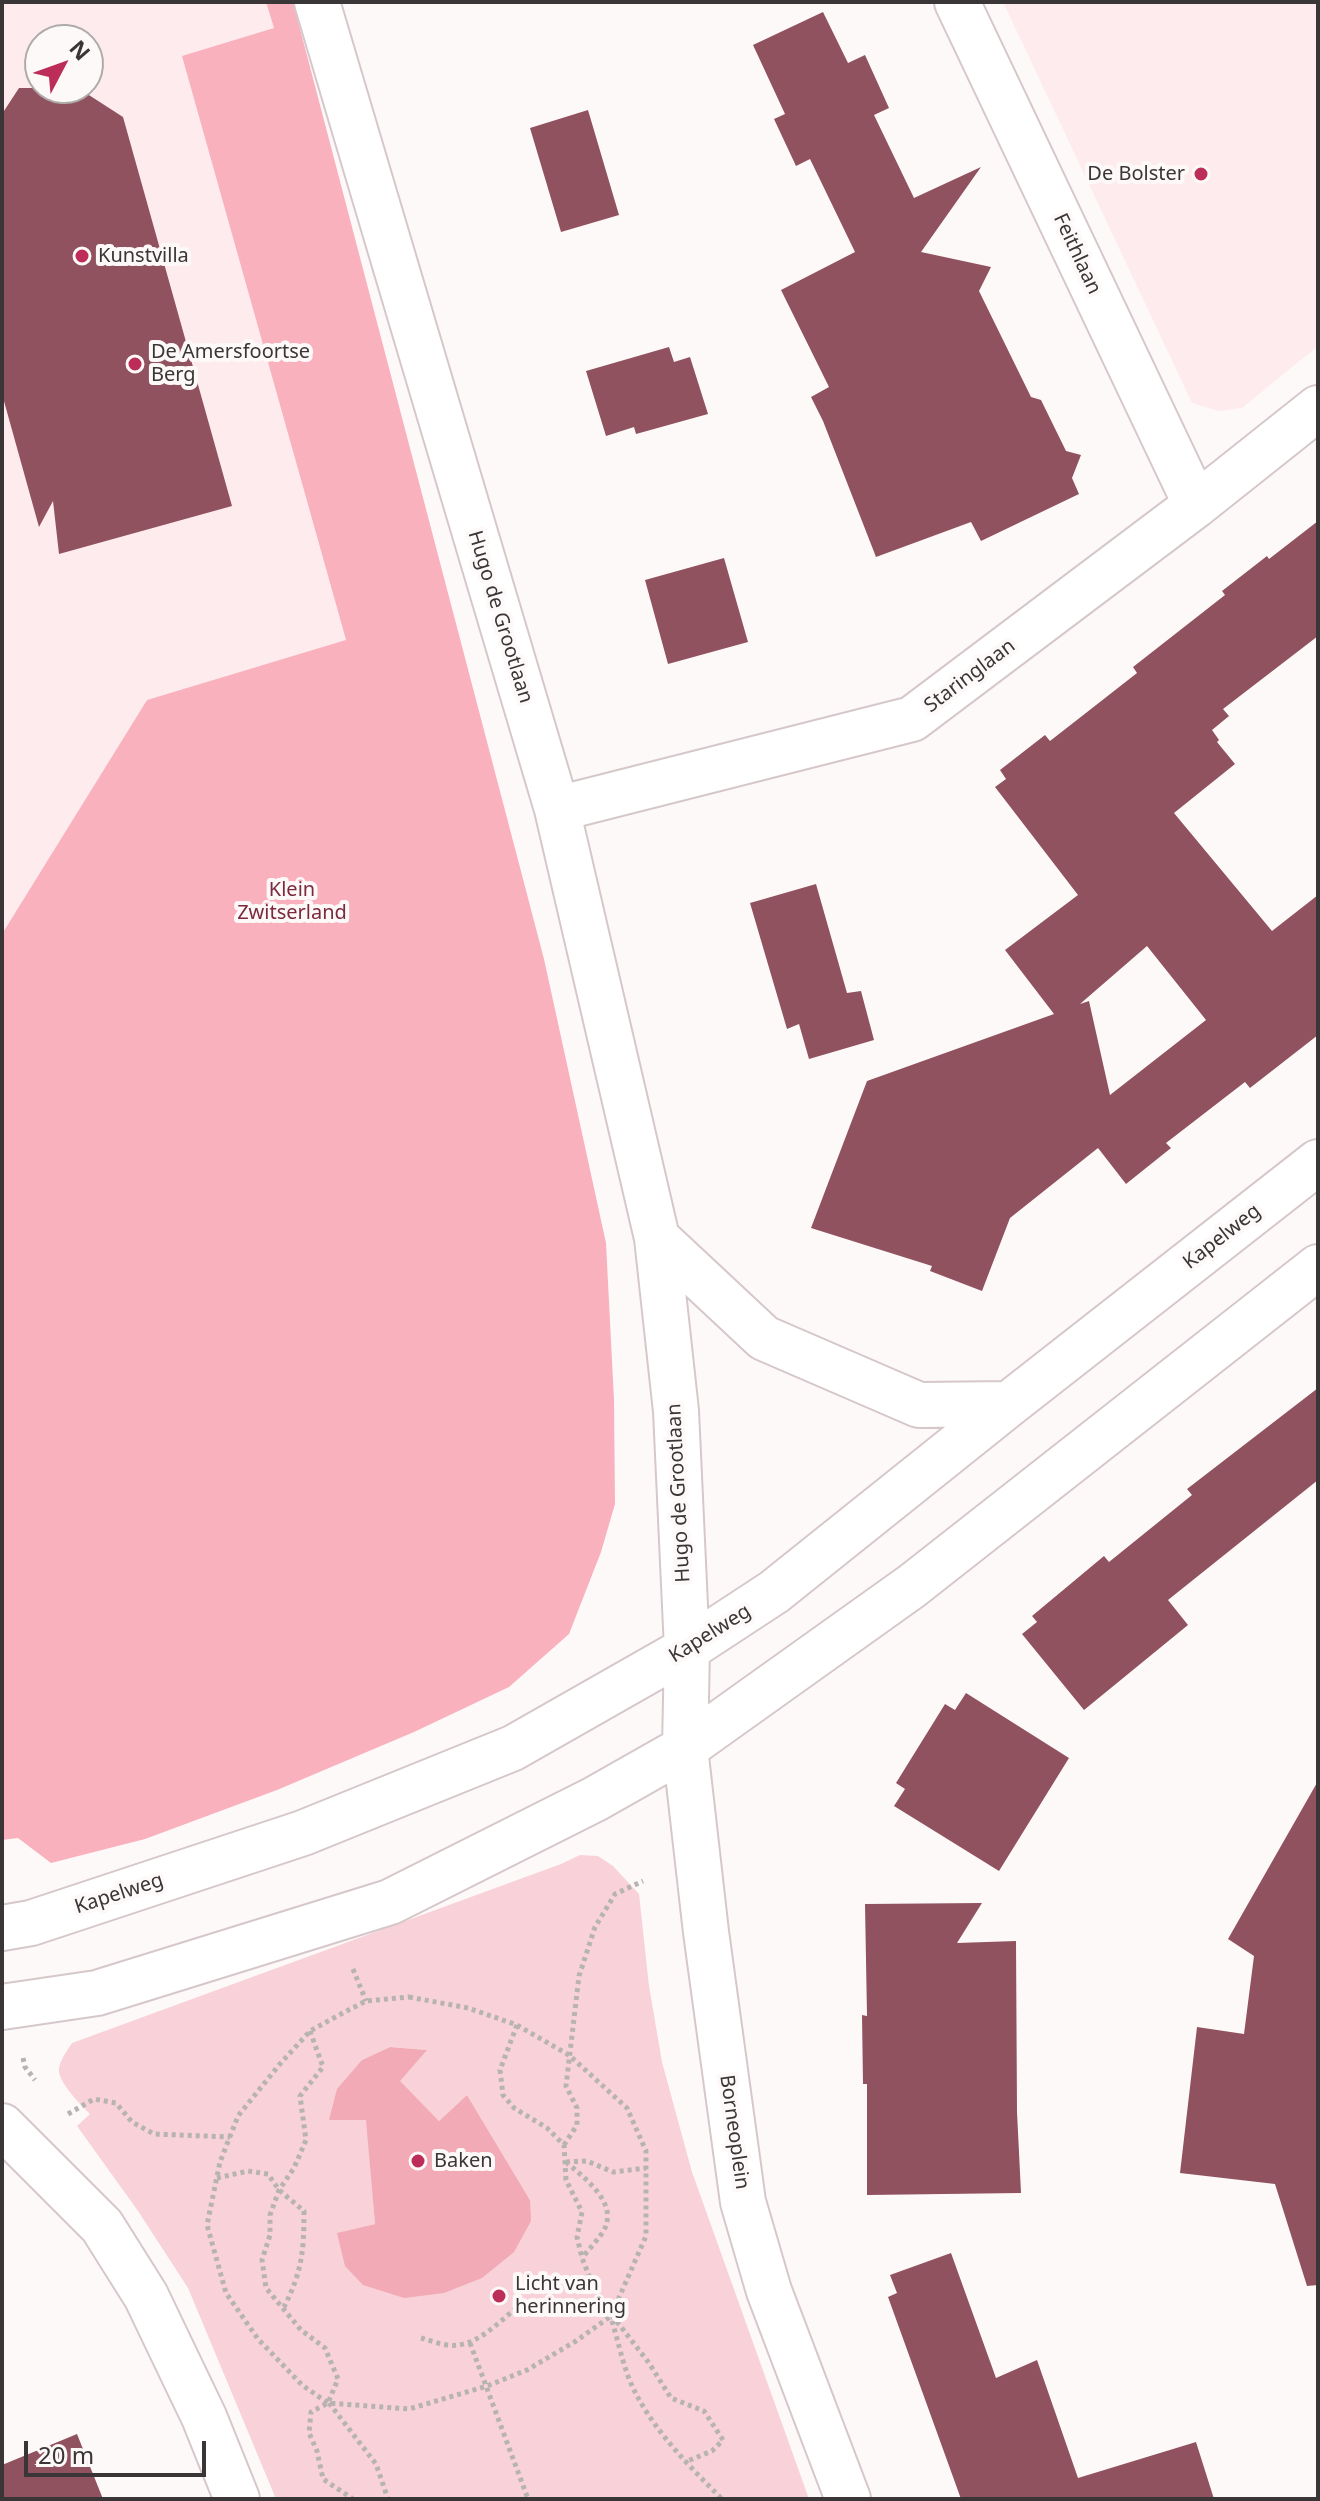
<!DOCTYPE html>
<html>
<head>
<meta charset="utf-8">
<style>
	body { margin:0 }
	#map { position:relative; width:1320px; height:2501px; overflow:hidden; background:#fef9f9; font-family:"Noto Sans",sans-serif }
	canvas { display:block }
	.frame { position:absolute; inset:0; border:4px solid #3a3536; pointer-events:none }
	.north { position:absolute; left:24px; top:24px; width:80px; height:80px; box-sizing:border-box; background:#fef9f9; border:2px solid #b0abab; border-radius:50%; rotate:49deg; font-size:22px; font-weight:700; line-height:32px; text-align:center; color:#3a3536 }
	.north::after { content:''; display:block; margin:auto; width:28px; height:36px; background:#bc2d59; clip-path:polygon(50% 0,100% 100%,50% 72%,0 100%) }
	.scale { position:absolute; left:24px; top:2441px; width:182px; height:36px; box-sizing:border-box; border:4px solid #3a3536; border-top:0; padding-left:10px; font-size:24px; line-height:28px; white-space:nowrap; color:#3a3536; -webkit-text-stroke:6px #fef9f9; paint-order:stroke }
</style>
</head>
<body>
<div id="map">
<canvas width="1320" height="2501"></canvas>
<div class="frame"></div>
<div class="north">N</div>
<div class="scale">20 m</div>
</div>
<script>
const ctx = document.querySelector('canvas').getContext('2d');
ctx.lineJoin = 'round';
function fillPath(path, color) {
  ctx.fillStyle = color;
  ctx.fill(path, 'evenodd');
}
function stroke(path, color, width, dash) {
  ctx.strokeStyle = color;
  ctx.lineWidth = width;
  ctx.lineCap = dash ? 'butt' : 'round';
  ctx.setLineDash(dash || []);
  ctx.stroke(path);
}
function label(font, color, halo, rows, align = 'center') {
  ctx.font = font + ' "Noto Sans",sans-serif';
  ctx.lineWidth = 8;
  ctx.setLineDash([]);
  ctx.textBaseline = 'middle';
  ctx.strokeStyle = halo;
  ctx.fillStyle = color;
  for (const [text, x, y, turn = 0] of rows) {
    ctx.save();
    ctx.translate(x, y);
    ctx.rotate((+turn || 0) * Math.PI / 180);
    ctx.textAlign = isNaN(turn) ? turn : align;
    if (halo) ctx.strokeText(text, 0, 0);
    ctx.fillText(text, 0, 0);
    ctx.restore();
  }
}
fillPath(new Path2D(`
	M 2,2 L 266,2 L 274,28 L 183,57 L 346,641 L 147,700 L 2,934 ZM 40,40 L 88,40 L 88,88 L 40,88 Z
	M 1003,2 L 1318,2 L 1318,346 L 1242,408 L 1219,411 L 1192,403 Z`), '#feebee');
fillPath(new Path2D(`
	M 580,1855 L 598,1856 L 613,1866 L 639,1894 L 649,1986 L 662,2062 L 692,2172 L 809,2499 L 276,2499 L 188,2288 L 138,2211 L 77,2126 L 90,2114 C 81,2105 61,2085 59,2072 C 58,2062 67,2051 72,2043 L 561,1864 ZM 390,2047 L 426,2050 L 399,2081 L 439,2121 L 467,2095 L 530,2200 L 338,2233 L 375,2224 L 362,2060 Z`), '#f8d2d8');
fillPath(new Path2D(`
	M 266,2 L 293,2 L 544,959 L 606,1243 L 614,1400 L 615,1504 L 601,1552 L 569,1634 L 509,1687 L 414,1732 L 277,1790 L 145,1839 L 51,1863 L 18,1838 L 2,1840 L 2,934 L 147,700 L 346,640 L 182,56 L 274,28 Z`), '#f9b1bd');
fillPath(new Path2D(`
	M 390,2047 L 427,2050 L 400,2081 L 439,2121 L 467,2095 L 530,2200 L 531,2221 L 514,2252 L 482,2278 L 444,2293 L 404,2298 L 363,2285 L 345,2266 L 337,2233 L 375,2224 L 366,2120 L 329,2120 L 337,2089 L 362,2060 Z`), '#f1aab6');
fillPath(new Path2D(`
	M 823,12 L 848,63 L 865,55 L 889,108 L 874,115 L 914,198 L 981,167 L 921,252 L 991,267 L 979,291 L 1031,397 L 1041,400 L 1066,451 L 1081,455 L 1072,478 L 1079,494 L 981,541 L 971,522 L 876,557 L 823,421 L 811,397 L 829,387 L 781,290 L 855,252 L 810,159 L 796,166 L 774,119 L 785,114 L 753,45 Z
	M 19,88 L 78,88 L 123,117 L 232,506 L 59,554 L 53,501 L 39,527 L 2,394 L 2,114 Z
	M 588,110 L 619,215 L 561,232 L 530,128 Z
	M 669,347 L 674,362 L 690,357 L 708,414 L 636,434 L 634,427 L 606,436 L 586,371 Z
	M 1318,521 L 1318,636 L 1223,709 L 1229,716 L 1212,730 L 1219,740 L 1217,742 L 1235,764 L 1174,813 L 1272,931 L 1318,895 L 1318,1035 L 1250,1088 L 1245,1082 L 1166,1143 L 1171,1148 L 1126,1184 L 1098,1148 L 1010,1218 L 982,1291 L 930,1271 L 932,1266 L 811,1228 L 867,1081 L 1054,1014 L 1005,950 L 1078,895 L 995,787 L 1006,779 L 1000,770 L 1045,735 L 1050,741 L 1091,709 L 1137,673 L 1133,667 L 1225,595 L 1222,591 L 1267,556 L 1269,559 ZM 1147,946 L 1206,1020 L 1110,1095 L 1089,1001 L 1080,1004 Z
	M 724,558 L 748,642 L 668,664 L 645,580 Z
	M 816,884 L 847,993 L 861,991 L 874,1040 L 809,1059 L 799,1024 L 787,1029 L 750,903 Z
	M 1318,1388 L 1318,1480 L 1168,1600 L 1188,1625 L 1084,1710 L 1022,1634 L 1037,1622 L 1032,1616 L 1104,1556 L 1109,1562 L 1192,1495 L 1187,1489 Z
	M 966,1693 L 1069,1758 L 999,1871 L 894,1806 L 905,1789 L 896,1783 L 945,1704 L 955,1710 Z
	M 1318,1781 L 1318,2285 L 1307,2286 L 1275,2184 L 1180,2173 L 1197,2027 L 1244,2034 L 1254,1956 L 1228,1939 Z
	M 982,1903 L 957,1943 L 1016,1941 L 1017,2112 L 1021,2193 L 867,2195 L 867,2084 L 863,2084 L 862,2015 L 867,2016 L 865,1904 Z
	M 951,2253 L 996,2378 L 1037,2360 L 1078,2478 L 1196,2442 L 1214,2499 L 961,2499 L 888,2297 L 897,2293 L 890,2275 Z
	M 77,2434 L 103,2499 L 2,2499 L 2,2465 Z`), '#90525e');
const street = new Path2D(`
	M 317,2 L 557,809 L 657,1238 L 676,1411 L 687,1649 L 685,1748 L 706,1932 L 743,2202 L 769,2291 L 848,2499
	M 957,2 L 1196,505
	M 557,809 L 912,719 L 1196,505 L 1318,408
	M 657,1238 L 764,1338 L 919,1405 L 1009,1404
	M 2,1928 L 31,1923 L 303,1833 L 513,1748 L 687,1649 L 774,1592 L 1009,1404 L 1318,1162
	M 2,2007 L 97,1993 L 390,1902 L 595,1799 L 685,1748 L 912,1586 L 1318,1267
	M 2,2126 L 102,2226 L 146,2296 L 204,2417 L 237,2499`);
stroke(street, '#d6c8ca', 48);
stroke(new Path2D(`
	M 353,1969 L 366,2001
	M 409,1997 L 468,2008 L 517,2025 L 569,2055 L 627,2108 L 646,2151 L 646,2236 L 611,2316 L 576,2341 L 527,2370 L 487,2386 L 409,2409 L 328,2403 L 302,2385 L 258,2339 L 226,2293 L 207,2225 L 220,2162 L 238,2116 L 279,2065 L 310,2031 L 341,2014 L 366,2001 Z
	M 517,2025 L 500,2070 L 503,2095 L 514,2108 L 547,2128 L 564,2145 L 566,2180 L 582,2212 L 577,2237 L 582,2258 L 597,2296 L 649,2363 L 671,2398 L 704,2411 L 723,2440 L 712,2451 L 685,2462
	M 310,2031 L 323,2067 L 300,2096 L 306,2140 L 294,2168 L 279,2190 L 270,2215 L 270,2235 L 262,2260 L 266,2288 L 301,2330 L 325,2348 L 338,2379 L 328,2403 L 311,2412 L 309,2433 L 317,2451 L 323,2479 L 353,2499
	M 23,2058 L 25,2067 L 35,2080
	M 68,2114 L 94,2099 L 116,2103 L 132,2122 L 154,2134 L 230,2137
	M 564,2145 L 577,2125 L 577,2108 L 566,2086 L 579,1976 L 595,1927 L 615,1894 L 643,1881
	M 566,2162 C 583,2177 617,2201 605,2228 C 600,2238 589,2249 582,2258
	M 566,2162 L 587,2161 L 613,2172 L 646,2168
	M 217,2178 L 248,2171 L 268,2174 L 279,2190 L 304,2211 C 304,2250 302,2272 284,2307
	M 612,2321 C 619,2344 624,2371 635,2392 C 656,2433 690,2467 722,2499
	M 421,2338 C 429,2340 438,2344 447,2345 C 473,2349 496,2325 515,2309
	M 470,2343 L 528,2499
	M 329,2403 L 376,2464 L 388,2499`), '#b8b3b3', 5, [4, 4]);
stroke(street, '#fff', 44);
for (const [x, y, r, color] of [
	[1201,174,8,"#bc2d59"],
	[82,256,8,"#bc2d59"],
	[135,364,8,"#bc2d59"],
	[418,2161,8,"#bc2d59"],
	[499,2296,8,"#bc2d59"]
]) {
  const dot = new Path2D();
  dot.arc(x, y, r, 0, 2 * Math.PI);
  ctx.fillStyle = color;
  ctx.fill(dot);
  stroke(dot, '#fef9f9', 3);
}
label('20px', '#3a3536', '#fef9f9', [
	["De Bolster",1185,174,"right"],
	["Kunstvilla",98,256],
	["De Amersfoortse",151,352],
	["Berg",151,375],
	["Baken",434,2161],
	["Licht van",515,2284],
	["herinnering",515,2307]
], 'left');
label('20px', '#3a3536', '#fef9f9', [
	["Feithlaan",1077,254,65],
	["Hugo de Grootlaan",500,617,73],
	["Staringlaan",970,676,-37],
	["Kapelweg",1222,1237,-38],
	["Hugo de Grootlaan",679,1493,-93],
	["Kapelweg",710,1634,-32],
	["Kapelweg",119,1894,-18],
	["Borneoplein",734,2132,82]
]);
label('20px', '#7b293e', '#fef9f9', [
	["Klein",292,890],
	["Zwitserland",292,913]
]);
</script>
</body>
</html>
